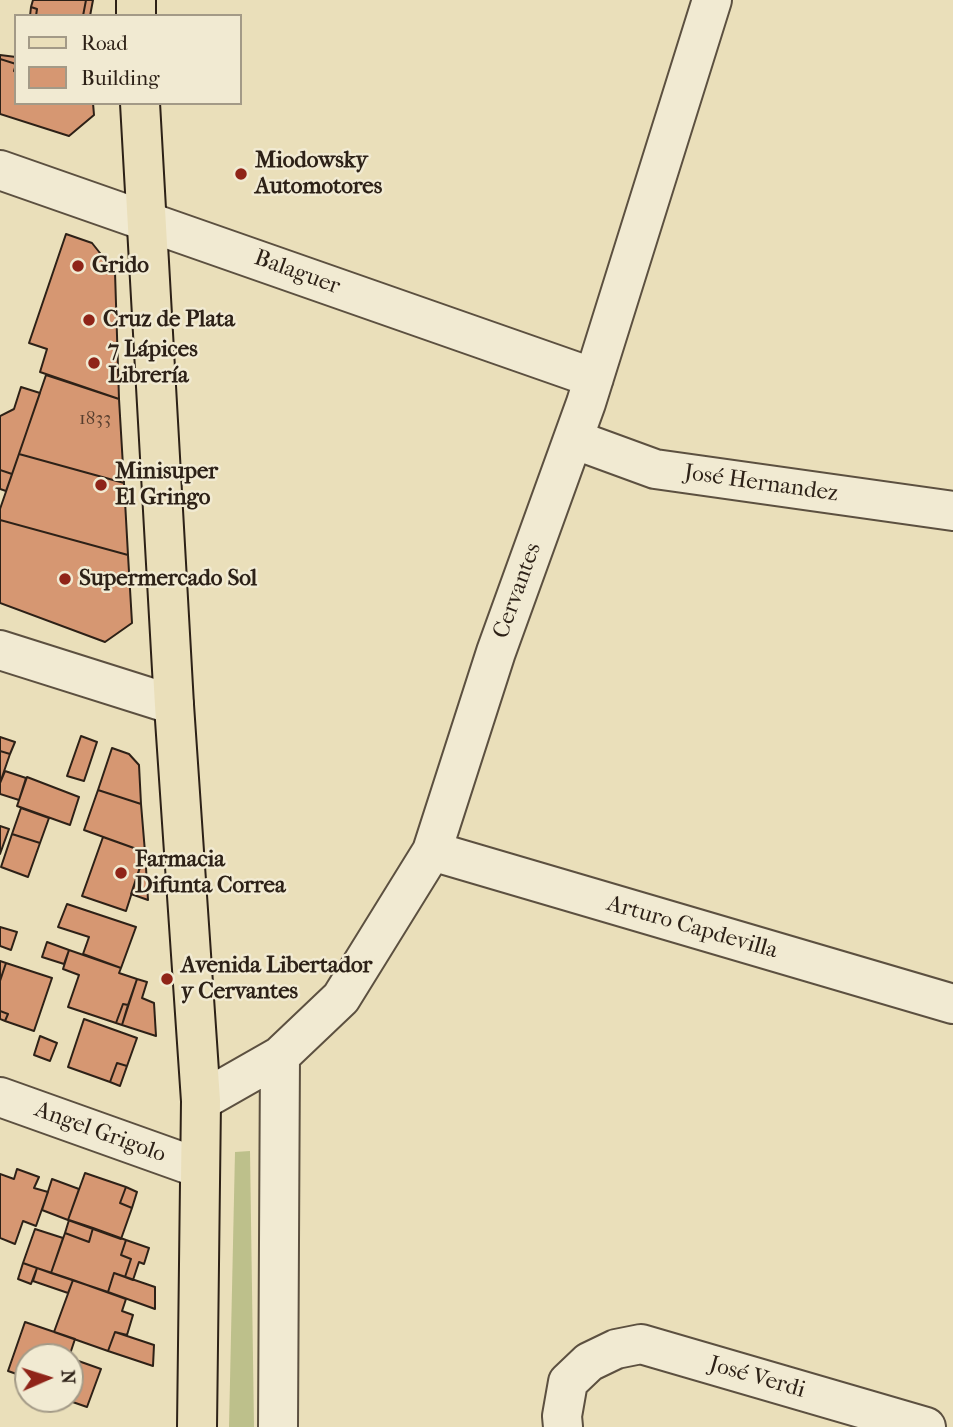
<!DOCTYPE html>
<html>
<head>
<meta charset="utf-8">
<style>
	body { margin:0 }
	#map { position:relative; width:953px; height:1427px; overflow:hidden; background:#eadfba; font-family:"IM FELL French Canon",serif }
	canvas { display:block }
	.legend { position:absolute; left:14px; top:14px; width:228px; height:91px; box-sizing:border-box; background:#f1ead2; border:2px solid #a39a87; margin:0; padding:9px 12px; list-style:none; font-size:21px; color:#2d2117 }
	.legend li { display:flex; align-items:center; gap:14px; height:35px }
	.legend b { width:35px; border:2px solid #a39a87 }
	.north { position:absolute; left:14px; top:1343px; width:70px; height:70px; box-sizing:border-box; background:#f1ead2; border:2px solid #a39a87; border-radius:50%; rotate:87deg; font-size:19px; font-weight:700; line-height:28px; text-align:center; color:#2d2117 }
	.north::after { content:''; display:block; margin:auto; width:24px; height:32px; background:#8f2418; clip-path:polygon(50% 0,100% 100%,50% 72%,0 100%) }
</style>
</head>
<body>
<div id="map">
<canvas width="953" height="1427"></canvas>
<ul class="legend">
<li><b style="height:9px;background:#eadfba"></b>Road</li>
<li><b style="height:19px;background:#d69772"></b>Building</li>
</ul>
<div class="north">N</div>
</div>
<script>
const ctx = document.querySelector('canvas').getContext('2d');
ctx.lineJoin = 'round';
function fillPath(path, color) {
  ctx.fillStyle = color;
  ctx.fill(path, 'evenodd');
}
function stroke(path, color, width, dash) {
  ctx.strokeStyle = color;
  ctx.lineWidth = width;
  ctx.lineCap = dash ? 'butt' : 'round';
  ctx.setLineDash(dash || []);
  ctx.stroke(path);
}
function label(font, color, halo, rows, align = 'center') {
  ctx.font = font + ' "IM FELL French Canon",serif';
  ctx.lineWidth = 5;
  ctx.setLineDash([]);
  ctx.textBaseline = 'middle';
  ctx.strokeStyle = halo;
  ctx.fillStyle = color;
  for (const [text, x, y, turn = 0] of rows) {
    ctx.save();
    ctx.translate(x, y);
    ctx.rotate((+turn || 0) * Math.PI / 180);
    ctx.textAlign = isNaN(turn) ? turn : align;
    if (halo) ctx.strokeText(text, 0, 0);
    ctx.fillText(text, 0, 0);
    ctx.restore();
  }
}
fillPath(new Path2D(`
	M 250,1151 L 254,1427 L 229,1427 L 235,1152 Z`), '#bdc08b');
const building = new Path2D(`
	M 33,0 L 86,0 L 83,16 L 36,16 L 37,9 L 31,7 Z
	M 86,0 L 93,0 L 90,16 L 83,16 Z
	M 31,7 L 37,9 L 36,16 L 30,16 Z
	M 0,55 L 16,57 L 16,64 L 0,59 Z
	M 0,59 L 16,64 L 14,71 L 16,72 L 16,103 L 93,103 L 94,115 L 69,136 L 0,114 Z
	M 66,234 L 92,243 L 115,272 L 119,399 L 40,372 L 47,349 L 29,343 Z
	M 46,375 L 119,399 L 124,483 L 19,454 Z
	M 21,387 L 40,393 L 12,474 L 0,470 L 0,416 L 14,409 Z
	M 19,454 L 124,483 L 128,555 L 0,520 L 0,509 Z
	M 0,470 L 12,474 L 6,491 L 0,489 Z
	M 0,520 L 128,555 L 132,623 L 105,642 L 0,603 Z
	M 81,736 L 97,742 L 84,781 L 67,776 Z
	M 0,737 L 15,742 L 10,754 L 0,751 Z
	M 112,748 L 129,754 L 139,765 L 141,804 L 98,790 Z
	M 0,751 L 10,754 L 0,783 Z
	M 5,771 L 26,778 L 19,800 L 0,794 L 0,783 Z
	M 27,777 L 79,797 L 70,825 L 17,806 Z
	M 98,790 L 141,804 L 145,852 L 84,830 Z
	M 21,808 L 49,818 L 40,843 L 12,834 Z
	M 0,826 L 9,829 L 0,854 Z
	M 12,834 L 40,843 L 28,877 L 1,867 Z
	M 103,837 L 145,852 L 126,911 L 82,896 Z
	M 145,852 L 148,900 L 131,894 Z
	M 67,904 L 136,927 L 121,968 L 83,954 L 89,937 L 58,927 Z
	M 0,927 L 17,932 L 11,950 L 0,946 Z
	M 47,942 L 69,950 L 64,964 L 42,957 Z
	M 69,950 L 121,968 L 119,973 L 137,979 L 128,1005 L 123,1004 L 116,1023 L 68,1007 L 79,975 L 63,969 Z
	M 0,961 L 6,963 L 0,981 Z
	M 6,963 L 52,978 L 34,1031 L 5,1021 L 8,1014 L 0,1011 L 0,981 Z
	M 137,979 L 147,982 L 142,998 L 154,1003 L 156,1036 L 122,1025 Z
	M 123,1004 L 128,1005 L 122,1025 L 116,1023 Z
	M 0,1011 L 8,1014 L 5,1021 L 0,1019 Z
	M 84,1019 L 137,1038 L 127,1066 L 117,1063 L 110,1082 L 68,1067 Z
	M 40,1036 L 57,1043 L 50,1061 L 34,1055 Z
	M 117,1063 L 127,1066 L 120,1086 L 110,1082 Z
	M 17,1169 L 39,1177 L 34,1188 L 48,1192 L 36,1226 L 23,1221 L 15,1244 L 0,1238 L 0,1174 L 14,1179 Z
	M 85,1173 L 126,1187 L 120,1203 L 132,1208 L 121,1239 L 68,1220 Z
	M 52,1179 L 79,1189 L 68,1220 L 42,1210 Z
	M 126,1187 L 137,1192 L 132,1208 L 120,1203 Z
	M 69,1220 L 93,1228 L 89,1242 L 65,1233 Z
	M 93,1228 L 126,1240 L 121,1255 L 131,1259 L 125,1277 L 114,1273 L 108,1292 L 51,1273 L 65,1233 L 89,1242 Z
	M 35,1229 L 63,1238 L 51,1273 L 23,1263 Z
	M 126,1240 L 149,1248 L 144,1264 L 139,1262 L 133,1280 L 125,1277 L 131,1259 L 121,1255 Z
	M 23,1263 L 37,1268 L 31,1284 L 18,1279 Z
	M 37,1268 L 73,1280 L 68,1293 L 33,1281 Z
	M 114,1273 L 155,1287 L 155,1309 L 108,1292 Z
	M 73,1280 L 126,1299 L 122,1311 L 133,1315 L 127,1335 L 115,1332 L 108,1351 L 54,1332 Z
	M 25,1322 L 75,1339 L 69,1357 L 28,1357 L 28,1378 L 8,1371 Z
	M 115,1332 L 154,1345 L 153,1366 L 108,1351 Z
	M 70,1358 L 101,1369 L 87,1407 L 64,1399 L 70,1399 Z`);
fillPath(building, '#d69772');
stroke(building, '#2d2117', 2);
const minor = new Path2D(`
	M 0,170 L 594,378
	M 573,439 L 655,469 L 953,511
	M 0,650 L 174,705
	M 432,851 L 953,1004
	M 0,1097 L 199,1168
	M 201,1101 L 280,1056 L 341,998 L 432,851 L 496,652 L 586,403 L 712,0
	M 278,1427 L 280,1056
	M 563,1427 L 562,1416 L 568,1382 L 589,1362 L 616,1349 L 641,1344 L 926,1427`);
const major = new Path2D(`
	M 136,0 L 136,16
	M 140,103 L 174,705 L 201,1101 L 197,1427`);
stroke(minor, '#5c5040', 42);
stroke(major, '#2d2117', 42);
stroke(minor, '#f1ead2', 38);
stroke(major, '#eadfba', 38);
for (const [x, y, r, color] of [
	[241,174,7,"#8f2418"],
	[78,266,7,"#8f2418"],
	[89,320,7,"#8f2418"],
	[94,363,7,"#8f2418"],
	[101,485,7,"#8f2418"],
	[65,579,7,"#8f2418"],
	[121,873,7,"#8f2418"],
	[167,979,7,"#8f2418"]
]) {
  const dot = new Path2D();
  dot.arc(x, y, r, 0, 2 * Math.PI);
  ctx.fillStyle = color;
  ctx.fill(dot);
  stroke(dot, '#f1ead2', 2.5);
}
label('19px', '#573e2e', null, [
	["1833",95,419]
]);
label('bold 23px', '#2d2117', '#f1ead2', [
	["Miodowsky",255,161],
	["Automotores",255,187],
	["Grido",92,266],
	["Cruz de Plata",103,320],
	["7 Lápices",108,350],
	["Librería",108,376],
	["Minisuper",115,472],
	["El Gringo",115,498],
	["Supermercado Sol",79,579],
	["Farmacia",135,860],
	["Difunta Correa",135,886],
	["Avenida Libertador",181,966],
	["y Cervantes",181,992]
], 'left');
label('23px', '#2d2117', '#f1ead2', [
	["Balaguer",297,273,20],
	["José Hernandez",761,484,8],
	["Cervantes",518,591,-70],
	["Arturo Capdevilla",692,928,16],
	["Angel Grigolo",100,1133,20],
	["José Verdi",757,1378,16]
]);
</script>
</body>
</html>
